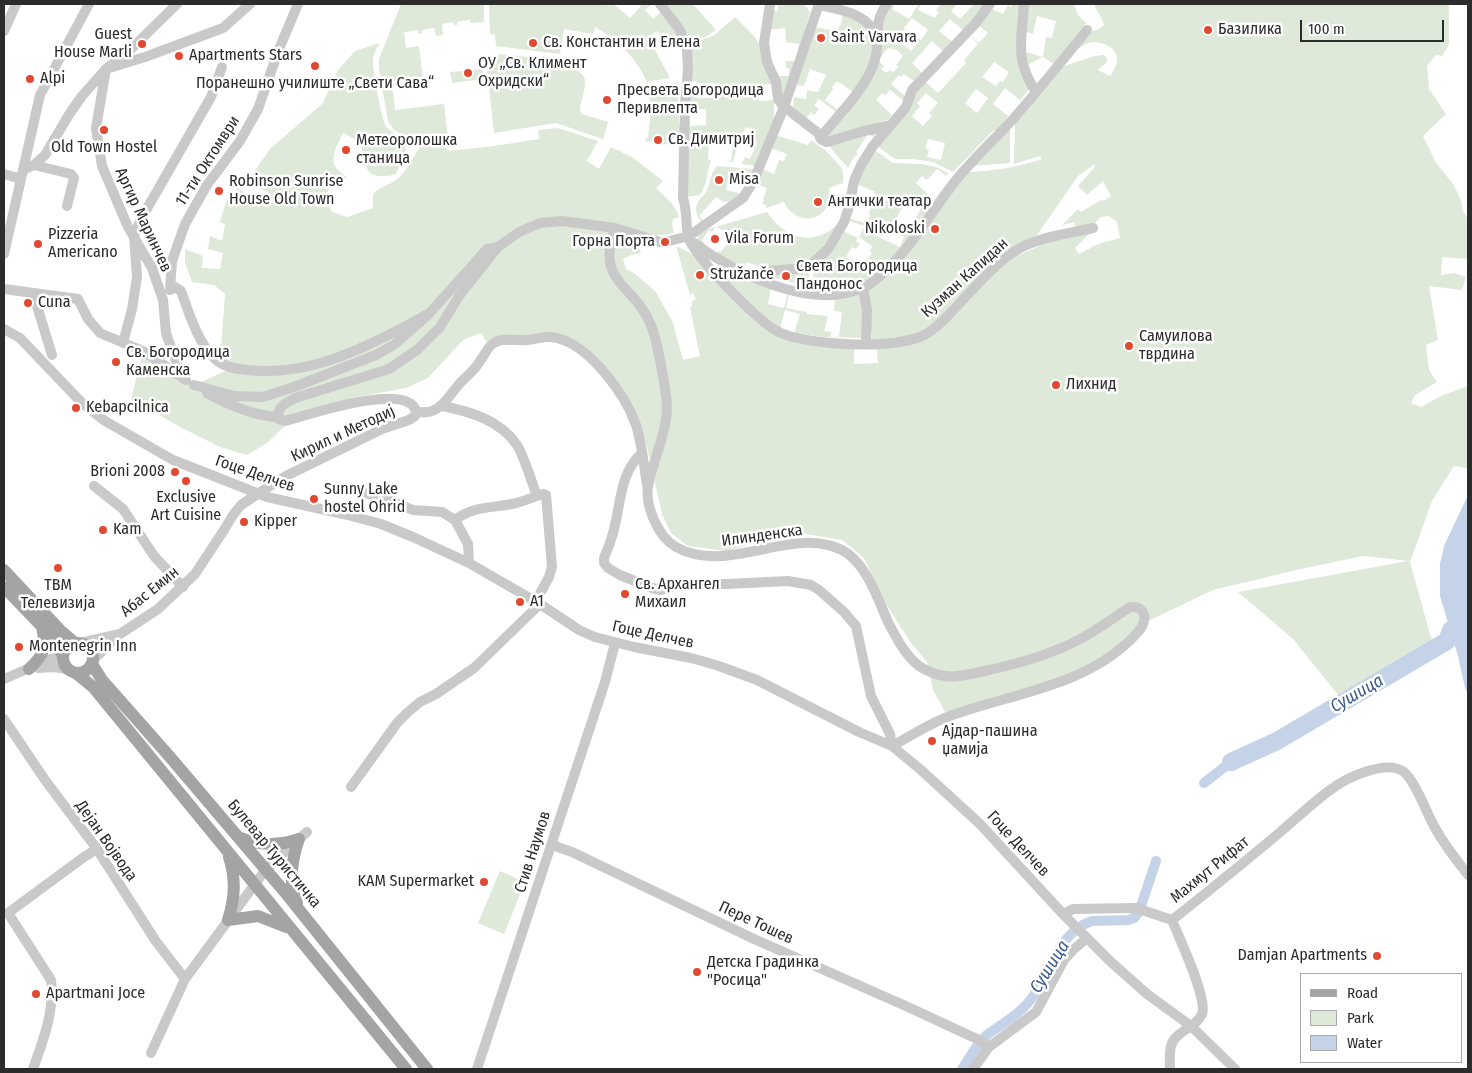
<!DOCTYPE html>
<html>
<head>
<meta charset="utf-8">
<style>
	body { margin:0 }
	#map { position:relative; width:1472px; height:1073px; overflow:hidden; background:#fff; font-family:"Fira Sans Condensed",sans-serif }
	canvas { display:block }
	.frame { position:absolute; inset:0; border:5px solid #2c2c2c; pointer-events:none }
	.legend { position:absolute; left:1300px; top:973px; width:162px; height:90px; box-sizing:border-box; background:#fff; border:1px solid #ababab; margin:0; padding:6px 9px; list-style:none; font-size:15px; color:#2c2c2c }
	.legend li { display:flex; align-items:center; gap:10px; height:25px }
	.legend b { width:25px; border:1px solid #ababab }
	.scale { position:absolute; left:1300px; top:20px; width:144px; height:22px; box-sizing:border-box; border:2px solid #2c2c2c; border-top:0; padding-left:6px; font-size:15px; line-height:18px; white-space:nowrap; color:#2c2c2c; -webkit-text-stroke:4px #fff; paint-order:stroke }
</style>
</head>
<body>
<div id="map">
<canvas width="1472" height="1073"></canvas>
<div class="frame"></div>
<ul class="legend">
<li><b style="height:6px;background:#a4a4a4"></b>Road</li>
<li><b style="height:14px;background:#dee9d9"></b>Park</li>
<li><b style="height:14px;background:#c5d3e9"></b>Water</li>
</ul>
<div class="scale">100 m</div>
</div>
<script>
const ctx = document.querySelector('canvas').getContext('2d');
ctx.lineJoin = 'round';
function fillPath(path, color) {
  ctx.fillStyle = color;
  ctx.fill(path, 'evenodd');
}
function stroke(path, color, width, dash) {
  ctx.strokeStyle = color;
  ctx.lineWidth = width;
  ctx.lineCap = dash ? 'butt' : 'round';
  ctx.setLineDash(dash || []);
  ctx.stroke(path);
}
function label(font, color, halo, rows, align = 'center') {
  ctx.font = font + ' "Fira Sans Condensed",sans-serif';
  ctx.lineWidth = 5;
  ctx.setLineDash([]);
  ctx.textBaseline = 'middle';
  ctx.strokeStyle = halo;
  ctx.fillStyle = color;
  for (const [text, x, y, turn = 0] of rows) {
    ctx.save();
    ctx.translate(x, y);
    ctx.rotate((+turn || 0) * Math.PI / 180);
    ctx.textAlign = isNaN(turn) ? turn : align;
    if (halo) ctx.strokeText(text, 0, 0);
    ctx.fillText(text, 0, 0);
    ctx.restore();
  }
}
fillPath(new Path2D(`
	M 401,4 L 484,4 L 484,22 L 471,23 L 470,20 L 457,22 L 457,25 L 454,25 L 454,22 L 442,24 L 443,35 L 436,36 L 434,28 L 422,30 L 422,33 L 418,34 L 418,30 L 404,32 L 406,48 L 419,46 L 423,78 L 392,82 L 395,110 L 444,104 L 448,138 L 421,140 L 410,139 L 394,130 L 388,121 L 379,70 L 379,59 Z
	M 489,4 L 604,4 L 609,6 L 611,4 L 614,4 L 630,18 L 641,6 L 639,4 L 652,4 L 645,10 L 653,19 L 662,11 L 675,28 L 681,46 L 678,40 L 674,42 L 672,39 L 666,42 L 657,31 L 646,39 L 655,50 L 670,78 L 647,82 C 636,58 619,40 595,27 L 593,34 L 564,29 L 560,54 L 496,46 L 495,35 L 490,34 Z
	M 663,4 L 693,4 L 716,30 L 705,37 L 688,42 Z
	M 778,4 L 804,4 L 810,12 L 796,65 L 782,100 L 781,99 L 780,87 L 777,76 L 789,76 L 789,68 L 786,68 L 786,61 L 796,61 L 799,44 L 786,42 L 785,28 L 768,30 L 771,10 L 778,11 Z
	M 889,4 L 895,4 L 892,9 L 909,19 L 918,5 L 916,4 L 921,4 L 918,10 L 935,18 L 939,12 L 936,11 L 940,4 L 957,4 L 951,11 L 960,19 L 974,4 L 988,4 L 964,31 L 950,19 L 939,31 L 954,43 L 944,52 L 932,41 L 912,63 L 924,75 L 916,83 L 904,74 L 901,77 L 899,75 L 891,84 L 905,96 L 905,102 L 890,90 L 885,95 L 882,93 L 876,100 L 892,115 L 888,120 L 837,137 L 825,137 L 869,78 L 879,25 ZM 912,18 L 928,30 L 921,40 L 904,28 ZM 904,29 L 919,41 L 911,51 L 896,39 ZM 888,48 L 897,50 L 903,56 L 896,65 L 898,67 L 893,72 L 890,70 L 886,73 L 881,69 L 884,66 L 878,60 Z
	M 1013,4 L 1022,4 L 1018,36 L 1030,88 L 1020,100 L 1005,88 L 993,104 L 1008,116 L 996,132 L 994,130 L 953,172 L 933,162 L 913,159 L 895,159 L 877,146 L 911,96 L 924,81 L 938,93 L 966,63 L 964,60 L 978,44 L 968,34 L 979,43 L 988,33 L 977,24 L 990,8 L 1003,14 L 1008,5 L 1011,7 ZM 994,62 L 1009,72 L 1003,82 L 1000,81 L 996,86 L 982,77 ZM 976,89 L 988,98 L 977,113 L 965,103 ZM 926,93 L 938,103 L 929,113 L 932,116 L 923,126 L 912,116 L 920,106 L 917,103 ZM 928,139 L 945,143 L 941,160 L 927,157 L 929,150 L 925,149 Z
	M 1026,4 L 1074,4 L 1078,15 L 1086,23 L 1055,65 L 1043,57 L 1025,66 L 1022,52 ZM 1037,16 L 1056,21 L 1052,38 L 1046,37 L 1043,57 L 1022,51 L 1026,32 L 1033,34 Z
	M 1094,4 L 1449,4 L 1449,45 L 1442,56 L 1436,55 L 1427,66 L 1429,89 L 1446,114 L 1423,136 L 1436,163 L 1454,185 L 1462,203 L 1462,209 L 1468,219 L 1468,259 L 1442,257 L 1441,275 L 1454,273 L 1466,277 L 1462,290 L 1429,286 L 1438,340 L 1426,345 L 1429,370 L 1437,382 L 1415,395 L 1411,403 L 1421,407 L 1443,395 L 1468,386 L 1468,468 L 1454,466 L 1432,501 L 1410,562 L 1433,645 L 1339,696 L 1293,639 L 1238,592 L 1408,561 L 1363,556 L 1301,569 L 1213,590 L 1144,623 L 1141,629 L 1085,671 L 948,717 L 933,690 L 927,662 L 911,643 L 881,596 L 864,558 L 842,540 L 805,534 L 764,540 L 727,551 L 688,546 L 671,533 L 662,514 L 647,447 L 623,399 L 595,364 L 556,337 L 489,346 L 481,333 L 463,340 L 428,378 L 406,388 L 357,397 L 287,424 L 267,443 L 247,455 L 220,447 L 182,428 L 131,399 L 143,351 L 194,385 L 230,369 L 215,359 L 221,349 L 225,294 L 214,285 L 192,282 L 185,263 L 185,249 L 203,256 L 202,268 L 220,269 L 223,253 L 208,249 L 210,236 L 222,241 L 225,224 L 220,222 L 226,202 L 237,188 L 267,207 L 270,195 L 249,179 L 270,149 L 323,103 L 338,70 L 355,51 L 379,43 C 377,49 373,54 373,61 C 373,72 381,117 386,126 C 391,133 403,136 405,144 C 408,153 399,166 396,174 C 391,176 386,176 380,176 C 362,177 365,153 360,142 L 343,133 C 339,142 330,156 335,166 C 337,170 343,174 347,178 L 335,179 L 329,188 L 325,200 L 332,212 L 347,217 L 373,208 L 373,194 C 382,185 388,186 396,180 C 406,172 413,158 420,147 L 446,143 L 448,151 L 494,146 L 539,139 L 538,130 L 558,128 L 598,141 L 587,161 L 599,169 L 611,147 L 632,157 L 663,181 L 656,188 C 664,196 677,206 679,217 L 673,219 L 672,224 L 674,233 C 658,236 646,237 630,232 L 631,241 L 637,243 L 641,253 L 631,255 L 623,259 L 626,269 L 634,273 L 656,292 L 673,323 L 683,360 L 700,356 L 690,307 L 692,307 L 692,301 L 696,299 L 693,293 L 690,295 L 676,246 L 694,255 L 776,335 L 895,347 L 914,344 L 988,277 L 1017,256 L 1048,242 L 1090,233 L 1075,248 L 1079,254 L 1098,244 L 1120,238 L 1117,222 L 1109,216 L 1101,217 L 1094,224 L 1076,228 L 1074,222 L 1062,225 L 1078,209 L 1081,212 L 1101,200 L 1104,201 L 1111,196 L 1103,181 L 1087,195 L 1078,186 L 1094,168 L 1095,164 L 1078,176 L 1037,235 L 1027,240 L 928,328 L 907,336 L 872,340 L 870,316 L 865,290 L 932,217 L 969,172 C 994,171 1018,167 1042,159 L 1040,156 L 1014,164 L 1015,122 L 1064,66 L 1095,56 L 1104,55 L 1107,58 L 1107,62 L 1098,70 L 1110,76 C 1125,58 1114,42 1092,42 C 1087,43 1082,46 1078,49 L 1090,32 L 1099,29 L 1104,25 C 1104,20 1096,11 1094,4 ZM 854,349 L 877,349 L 878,363 L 854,364 Z
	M 843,13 L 852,16 L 873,34 L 873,58 L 853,92 L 837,81 L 832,87 L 833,89 L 825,100 L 838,110 L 836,112 L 819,99 L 814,105 L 819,109 L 814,115 L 811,112 L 805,120 L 793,107 L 794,97 L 806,99 L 807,90 L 818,92 L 826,75 L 810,69 L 804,86 L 796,85 L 814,27 L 837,31 L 841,24 Z
	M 735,17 L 755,37 L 759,44 L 773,84 L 759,85 L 759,101 L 774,100 L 774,120 L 756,166 L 742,164 L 745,157 L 750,159 L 757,143 L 751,140 L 755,130 L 746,127 L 738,143 L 733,162 L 723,161 L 731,161 L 733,145 L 709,143 L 708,159 L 711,160 C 707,171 707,186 700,195 L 685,197 L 688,126 L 706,125 L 706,109 L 688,109 L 689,88 L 697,88 L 698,98 L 714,98 L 714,83 L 697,83 L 697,81 L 689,81 L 688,44 L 713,36 Z
	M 499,54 C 514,55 583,61 585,80 C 586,90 580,101 580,111 L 582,114 L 608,122 L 603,139 L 556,123 L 494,133 L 487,69 L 493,69 Z
	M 483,69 L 484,79 L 452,83 L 450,72 Z
	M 678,82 L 679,126 L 683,127 L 682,138 L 671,138 L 670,145 L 663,144 L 664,137 L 654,135 L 652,142 L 645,141 L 646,138 L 648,138 L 651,111 L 648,88 Z
	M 1010,128 L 1010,163 L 972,166 Z
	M 875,132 L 875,138 L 868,134 L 856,152 L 858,154 L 854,157 L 848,168 L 828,145 Z
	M 776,135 L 808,145 L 811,140 L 825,150 L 841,167 L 843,173 L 843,183 L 829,188 C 835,219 798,231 784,202 L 766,208 L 766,205 L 762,204 L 767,188 L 756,184 L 762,169 L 774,174 L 779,160 L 784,161 L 787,154 L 771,148 Z
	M 873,149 L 893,163 L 921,164 L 936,167 L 948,173 L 946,176 L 937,169 L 927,180 L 922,176 L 916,183 L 929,195 L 925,205 L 928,211 C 914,231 877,284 853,289 C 840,291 826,290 814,291 L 813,267 L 843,231 L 858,238 L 856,241 L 860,244 L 856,249 L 852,247 L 846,257 L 863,269 L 870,259 L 869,258 L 872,253 L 870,251 L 872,246 L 859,237 L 864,226 L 847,220 L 848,218 L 868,224 L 870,214 L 869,213 L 875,192 L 857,184 L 855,186 ZM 906,200 L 921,208 L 910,229 L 895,221 ZM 877,225 L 904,237 L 900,247 L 875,235 Z
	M 717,166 L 753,169 L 749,181 L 729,176 L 726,190 L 743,194 C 731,202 727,206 716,197 L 699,216 L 704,221 L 702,224 C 699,219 696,214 696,209 C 696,201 703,197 706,192 C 711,183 710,173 717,166 Z
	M 767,212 C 785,239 814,248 839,223 L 832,239 L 811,259 L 802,264 L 763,268 L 747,262 L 743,269 L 716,254 L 718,251 L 721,252 L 729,241 L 727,238 L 729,235 L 716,226 L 712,232 L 709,230 L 702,240 L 704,243 L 702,246 L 697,240 L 699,235 L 705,230 Z
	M 809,268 L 809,284 L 804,284 L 803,288 L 798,284 L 767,276 Z
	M 729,270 L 782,290 L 771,288 L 768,304 L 784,308 L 788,292 L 809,296 L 789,293 L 786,308 L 807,312 L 807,314 L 828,316 L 824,331 L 831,332 L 831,337 L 839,337 L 842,312 L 834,311 L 835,299 L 826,298 L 843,297 L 861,293 L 864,312 L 864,338 L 824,337 L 794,333 L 800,314 L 785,310 L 780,329 L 722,280 Z
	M 500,871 L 525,882 L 504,934 L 478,923 Z`), '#dee9d9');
fillPath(new Path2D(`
	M 1468,495 L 1468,695 L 1465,688 L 1458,656 L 1440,596 L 1440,564 L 1444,546 Z`), '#c5d3e9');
stroke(new Path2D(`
	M 1204,783 L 1231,762
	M 962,1069 C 970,1058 977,1043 987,1035 C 1000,1025 1016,1017 1027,1004 C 1050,979 1055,933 1092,921 L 1128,920 L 1134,918 L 1139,912 L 1156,861`), '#c5d3e9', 10);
stroke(new Path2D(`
	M 1231,762 L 1277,741 L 1447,641 L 1451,630`), '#c5d3e9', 18);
stroke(new Path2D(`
	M 177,4 L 130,50 L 106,69 L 96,128 L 102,166 L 128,227 L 152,268 L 163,300 L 166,333 L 175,359 L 186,380
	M 298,4 L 279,49 L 258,109 L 240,141 L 207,185 L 185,224 L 172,261 L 170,290 L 175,287 L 181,291 C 189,313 197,341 215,359 C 224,367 235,369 247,370 C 313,378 374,343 430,313
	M 660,4 L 680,30 L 687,50 L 688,69 L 685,104 L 683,198 C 688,212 685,228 689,239 C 697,259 761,325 781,333 C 811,346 897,350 926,334 C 944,323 957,305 972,290 C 987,274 1004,256 1024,246 C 1045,236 1071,233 1093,228
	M 770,4 L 764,43 L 767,62 L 776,82 L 778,99 L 782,105 L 818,133 L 822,140 L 827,142 L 864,131 L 888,126
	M 1024,4 C 1022,40 1014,59 1036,92
	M 819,5 C 841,10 868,13 877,37
	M 4,31 L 16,4
	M 820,138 C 838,115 864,91 874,63 C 882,40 871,25 887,4
	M 34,165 L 71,174 L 74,178 L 67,206
	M 23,170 L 34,165 L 45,155 L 70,113 L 82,96 L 106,69 L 145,57 L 223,28 L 250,4
	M 4,174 L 21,179
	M 694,243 C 735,273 809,310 860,289 C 871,285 882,275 890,266 C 916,241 934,207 957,179 C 975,157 996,138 1014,118 C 1039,89 1063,60 1087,30
	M 4,254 L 40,95 L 89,4
	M 760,279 L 764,273 L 768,271 L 806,268 L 812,264 L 828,249 L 844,222 L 849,207 L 854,181 L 861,165 L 873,146 L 906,107 L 912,90 L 975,24 L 990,4
	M 863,288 L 867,310 L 866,344
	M 4,289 L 78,299 L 88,319 L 100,333 L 143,351 L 186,380
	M 33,293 L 52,355
	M 4,329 L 20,338 L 81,402 L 105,421 L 173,460 L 267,497 L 348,515 L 381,524 L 413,537 L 469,563 L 540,604 L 579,630 L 595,637 L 634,647 L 691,658 L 716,665 L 757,680 L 859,732 L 892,746 L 921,770 L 980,824 L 1063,914 L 1111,962 L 1147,994 L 1191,1026 L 1235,1069
	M 123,343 L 132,309 L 137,277 L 134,236 L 141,219 L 211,97 L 222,67
	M 194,385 L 234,396 L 263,397 L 294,387 L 376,355 L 395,344 L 427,316 L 487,249 L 498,247
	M 207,393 C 229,405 253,416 278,417
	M 443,406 C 471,412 500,420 517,445 C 524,456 532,483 537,496
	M 416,411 C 407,381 308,415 285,421 L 279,419 C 276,407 286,403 295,398 L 389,369 L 417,350 L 440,327 L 459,296 L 498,247 L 519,232 L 540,223 L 562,221 L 615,228
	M 416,411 C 438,418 448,397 460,383 C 467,376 475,370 480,361 C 485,355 487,347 494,343 C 502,337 517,341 527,340 C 537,339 547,335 557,338 C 590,346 625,394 636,425 C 642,444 644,466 647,485
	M 642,453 C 620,472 621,503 614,529 C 612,539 608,548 604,558 L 604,563 L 608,568 L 620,575 L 652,588 L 661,590 L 681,584 L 727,584 L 788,581 L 811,585 L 819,590 L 844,612 L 856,626 L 871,696 L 890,734 L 892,746 C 911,736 930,723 950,716 C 1012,693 1090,686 1137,633 C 1143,627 1148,617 1141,610 C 1138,606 1134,607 1130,607 C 1116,616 1103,626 1089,634 C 1057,653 1021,663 985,671 C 976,673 967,675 958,676 C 947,678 934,674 924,669 C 908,661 897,639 889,624 C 878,600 866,562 842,550 C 791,525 728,576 676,547 C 658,537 645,506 648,486 C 654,455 671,427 666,395 C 663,376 658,342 651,325 C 634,283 595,284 615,228 L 660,242 L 665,242 L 689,236 L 743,198 L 753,182 L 784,107 L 819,4
	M 94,486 L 123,509 L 154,556 L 183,587
	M 353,490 L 384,498 L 413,510 L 442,512 L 455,520 L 468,544 L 469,563
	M 455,520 C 473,506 492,508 512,504 C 523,502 533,497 543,494 L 546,495 L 552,567 L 549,577 L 536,601
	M 80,643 L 120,634 L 158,609 L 195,574 L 224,530 L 233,515 L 241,505 L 259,493 L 286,476 L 382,429 L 409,420 L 415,416 L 416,411
	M 93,660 L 119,635
	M 38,668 L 54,667 L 67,669
	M 4,679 L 62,654
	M 4,719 L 45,780 L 97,849 L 155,940 L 185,979
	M 351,787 L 397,723 L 408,712 L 420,702 L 436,694 L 474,668 L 540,604
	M 552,845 L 572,852 L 754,939 L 908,1007 L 977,1039 L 989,1047
	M 1063,914 L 1073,909 L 1136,908 L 1172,920
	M 151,1053 L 185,979 L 266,869 L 307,832
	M 33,1069 C 43,1041 55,1010 51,980 L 8,913 L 84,857 L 97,849
	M 477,1069 L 605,682 L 615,643
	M 973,1069 L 989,1047 L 1036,1012 L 1064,960 L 1074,949 L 1086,939
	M 1170,1069 C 1170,1062 1169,1053 1171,1046 C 1175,1031 1196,1028 1202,1014 C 1208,998 1179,938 1172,920 C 1208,892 1243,863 1278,834 C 1296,819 1314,801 1333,788 C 1348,777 1387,759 1404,772 C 1415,781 1425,809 1432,822 C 1441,841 1455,858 1468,875`), '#c9c9c9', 10);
stroke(new Path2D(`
	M 4,570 L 61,631 L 75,643
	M 4,587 L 53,638 L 62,654
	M63 658a15 15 0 1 1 30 0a15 15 0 1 1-30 0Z
	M 92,664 L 102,680 L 170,757 L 284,891 L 427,1069
	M 29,669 C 46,653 46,648 42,626
	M 76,673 L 93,687 L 406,1069
	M 241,838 C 261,846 279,846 299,839
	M 229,857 C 236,879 235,898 228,920 L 258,916 L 286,927
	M 297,903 C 288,884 292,858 299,839`), '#a4a4a4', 12);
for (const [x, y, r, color] of [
	[1208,30,5,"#e14830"],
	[821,38,5,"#e14830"],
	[533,43,5,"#e14830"],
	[142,44,5,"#e14830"],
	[179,56,5,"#e14830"],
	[315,66,5,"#e14830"],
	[468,73,5,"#e14830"],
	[30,79,5,"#e14830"],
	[607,100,5,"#e14830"],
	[104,130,5,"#e14830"],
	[658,140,5,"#e14830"],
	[346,150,5,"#e14830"],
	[719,180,5,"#e14830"],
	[219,191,5,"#e14830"],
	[818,202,5,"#e14830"],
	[935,229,5,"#e14830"],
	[715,239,5,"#e14830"],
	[665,242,5,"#e14830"],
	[38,244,5,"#e14830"],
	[700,275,5,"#e14830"],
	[786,276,5,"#e14830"],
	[28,303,5,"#e14830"],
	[1129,346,5,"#e14830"],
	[116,362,5,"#e14830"],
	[1056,385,5,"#e14830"],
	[76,408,5,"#e14830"],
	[175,472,5,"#e14830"],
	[186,481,5,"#e14830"],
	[314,499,5,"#e14830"],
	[244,522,5,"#e14830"],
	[103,530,5,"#e14830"],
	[58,568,5,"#e14830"],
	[625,594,5,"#e14830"],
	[520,602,5,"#e14830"],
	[19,647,5,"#e14830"],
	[932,741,5,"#e14830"],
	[484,882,5,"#e14830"],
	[1377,956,5,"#e14830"],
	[697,972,5,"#e14830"],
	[36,994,5,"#e14830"]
]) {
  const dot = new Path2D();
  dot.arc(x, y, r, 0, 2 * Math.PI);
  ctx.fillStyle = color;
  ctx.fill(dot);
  stroke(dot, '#fff', 2);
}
label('16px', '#2c2c2c', '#fff', [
	["Базилика",1218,30],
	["Guest",132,35,"right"],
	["House Marli",132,53,"right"],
	["Saint Varvara",831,38],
	["Св. Константин и Елена",543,43],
	["Apartments Stars",189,56],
	["ОУ „Св. Климент",478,64],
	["Охридски“",478,82],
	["Alpi",40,79],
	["Поранешно училиште „Свети Сава“",315,84,"center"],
	["Пресвета Богородица",617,91],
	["Перивлепта",617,109],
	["Св. Димитриј",668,140],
	["Метеоролошка",356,141],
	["станица",356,159],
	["Old Town Hostel",104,148,"center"],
	["Misa",729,180],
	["Robinson Sunrise",229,182],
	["House Old Town",229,200],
	["Антички театар",828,202],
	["Nikoloski",925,229,"right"],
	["Pizzeria",48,235],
	["Americano",48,253],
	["Vila Forum",725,239],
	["Горна Порта",655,242,"right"],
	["Света Богородица",796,267],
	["Пандонос",796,285],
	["Stružanče",710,275],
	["Cuna",38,303],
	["Самуилова",1139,337],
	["тврдина",1139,355],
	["Св. Богородица",126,353],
	["Каменска",126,371],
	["Лихнид",1066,385],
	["Kebapcilnica",86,408],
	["Brioni 2008",165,472,"right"],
	["Sunny Lake",324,490],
	["hostel Ohrid",324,508],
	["Exclusive",186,498,"center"],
	["Art Cuisine",186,516,"center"],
	["Kipper",254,522],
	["Kam",113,530],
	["Св. Архангел",635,585],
	["Михаил",635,603],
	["ТВМ",58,586,"center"],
	["Телевизија",58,604,"center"],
	["A1",530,602],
	["Montenegrin Inn",29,647],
	["Ајдар-пашина",942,732],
	["џамија",942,750],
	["KAM Supermarket",474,882,"right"],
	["Damjan Apartments",1367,956,"right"],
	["Детска Градинка",707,963],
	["\"Росица\"",707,981],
	["Apartmani Joce",46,994]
], 'left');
label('16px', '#2c2c2c', '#fff', [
	["11-ти Октомври",208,161,-57],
	["Аргир Маринчев",143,220,65],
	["Кузман Капидан",965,278,-42],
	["Кирил и Методиј",343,434,-25],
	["Гоце Делчев",255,474,19],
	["Илинденска",762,536,-8],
	["Абас Емин",150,592,-39],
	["Гоце Делчев",653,635,12],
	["Дејан Војвода",106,841,55],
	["Гоце Делчев",1018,844,47],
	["Стив Наумов",533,852,-72],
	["Булевар Туристичка",274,854,50],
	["Махмут Рифат",1210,870,-39],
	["Пере Тошев",756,923,25]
]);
label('italic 18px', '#3c5c8b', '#fff', [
	["Сушица",1357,694,-30],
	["Сушица",1050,967,-58]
]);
</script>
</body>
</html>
